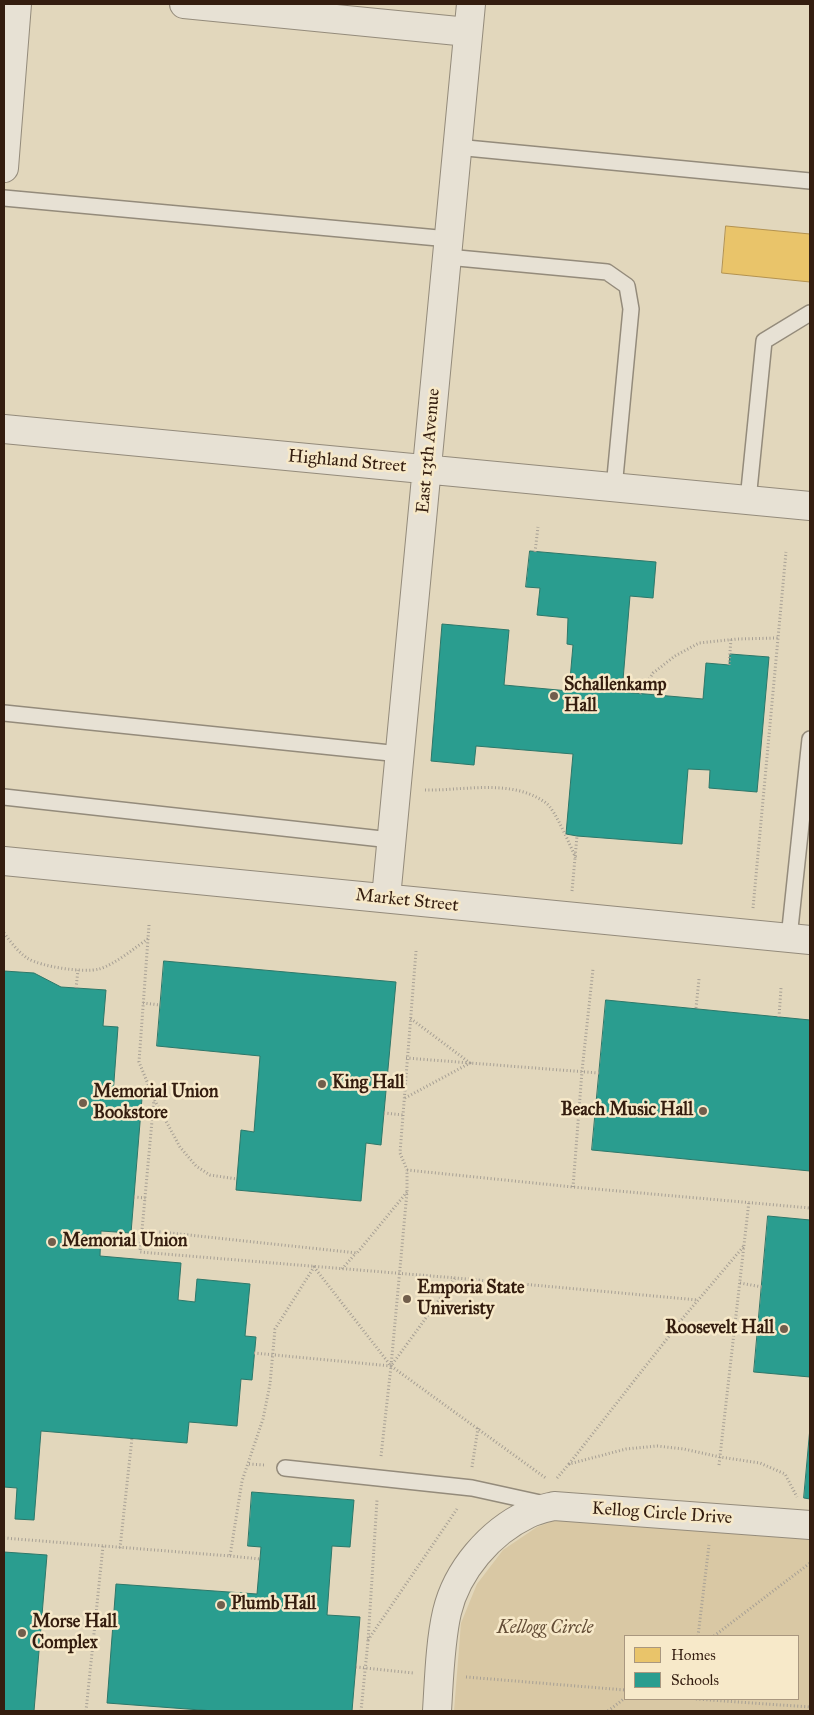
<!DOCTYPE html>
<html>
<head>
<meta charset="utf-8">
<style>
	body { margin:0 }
	#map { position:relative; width:814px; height:1715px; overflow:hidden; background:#e2d7bc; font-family:"IM FELL Great Primer",serif }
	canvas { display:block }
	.frame { position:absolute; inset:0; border:5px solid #341d0f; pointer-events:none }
	.legend { position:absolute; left:624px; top:1635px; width:175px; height:65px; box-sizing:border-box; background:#f7e9c9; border:1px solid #a9977f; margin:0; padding:6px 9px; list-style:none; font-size:15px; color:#341d0f }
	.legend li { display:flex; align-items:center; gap:10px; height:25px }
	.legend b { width:25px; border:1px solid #a9977f }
</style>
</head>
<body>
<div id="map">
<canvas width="814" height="1715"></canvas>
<div class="frame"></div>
<ul class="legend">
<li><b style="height:14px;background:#e9c46a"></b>Homes</li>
<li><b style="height:14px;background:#2a9d8f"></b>Schools</li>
</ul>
</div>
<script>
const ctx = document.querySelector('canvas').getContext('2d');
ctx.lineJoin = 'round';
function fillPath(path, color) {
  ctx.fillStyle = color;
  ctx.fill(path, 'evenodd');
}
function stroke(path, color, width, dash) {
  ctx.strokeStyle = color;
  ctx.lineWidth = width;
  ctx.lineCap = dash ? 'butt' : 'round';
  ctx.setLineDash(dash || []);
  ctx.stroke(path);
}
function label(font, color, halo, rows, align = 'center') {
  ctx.font = font + ' "IM FELL Great Primer",serif';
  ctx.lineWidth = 5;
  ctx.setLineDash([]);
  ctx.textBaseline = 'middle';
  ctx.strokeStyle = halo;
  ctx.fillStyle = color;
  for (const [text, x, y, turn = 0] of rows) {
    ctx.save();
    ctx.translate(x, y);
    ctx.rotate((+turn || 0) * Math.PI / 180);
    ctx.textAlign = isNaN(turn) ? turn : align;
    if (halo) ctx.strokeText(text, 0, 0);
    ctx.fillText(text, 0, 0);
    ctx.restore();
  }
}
fillPath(new Path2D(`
	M 561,1518 L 810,1537 L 810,1711 L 454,1711 L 461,1623 L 477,1584 L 503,1550 L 537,1527 ZM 625,1636 L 798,1636 L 798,1699 L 625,1699 Z`), '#d9c8a4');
const homes = new Path2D(`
	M 726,226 L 810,234 L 810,282 L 722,273 Z`);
fillPath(homes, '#e9c46a');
stroke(homes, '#b3924f', 1);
const schools = new Path2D(`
	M 530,551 L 656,562 L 653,598 L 630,596 L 622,692 L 703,699 L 706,663 L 729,665 L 730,654 L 769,657 L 757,792 L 709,788 L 710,770 L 688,769 L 682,844 L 577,836 L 566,834 L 573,754 L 476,746 L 474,765 L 431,761 L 442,624 L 509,630 L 504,685 L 569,691 L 573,645 L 567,644 L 568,618 L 537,615 L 540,588 L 526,587 Z
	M 164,961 L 396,982 L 381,1145 L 366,1143 L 361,1201 L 236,1190 L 241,1130 L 254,1132 L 260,1056 L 157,1046 Z
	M 4,971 L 34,973 L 61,987 L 106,990 L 103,1026 L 118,1027 L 113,1095 L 142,1098 L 131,1233 L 101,1231 L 100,1256 L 181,1263 L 178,1300 L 195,1302 L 197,1279 L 250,1284 L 245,1336 L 256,1337 L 252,1380 L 241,1379 L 237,1426 L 189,1422 L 187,1443 L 41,1431 L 34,1520 L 15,1519 L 17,1488 L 4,1487 Z
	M 606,1000 L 810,1020 L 810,1171 L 592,1150 Z
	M 768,1216 L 810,1220 L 810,1377 L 754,1372 Z
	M 810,1428 L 810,1499 L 804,1498 Z
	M 252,1492 L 354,1500 L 350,1547 L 332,1546 L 327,1615 L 360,1617 L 352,1711 L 214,1711 L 107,1703 L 116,1584 L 257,1594 L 261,1547 L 248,1546 Z
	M 4,1552 L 47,1555 L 34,1711 L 4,1711 Z`);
fillPath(schools, '#2a9d8f');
stroke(schools, '#2d7769', 1);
const service = new Path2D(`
	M 456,147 L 810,181
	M 4,198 L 449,239
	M 447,257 L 607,272 L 627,286 L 631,309 L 614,488
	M 748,500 L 764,341 L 810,313
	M 4,713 L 400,754
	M 4,797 L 391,840
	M 789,938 L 810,739
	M 285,1468 L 472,1488 L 545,1504`);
const minor = new Path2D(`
	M 184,4 L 468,32
	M 4,168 L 17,4
	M 4,429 L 810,506
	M 4,861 L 810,940
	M 386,898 L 471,4
	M 437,1711 C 439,1680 440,1642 447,1612 C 457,1570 490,1532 528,1514 C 536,1510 546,1508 554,1506 L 810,1525`);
stroke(service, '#948b7b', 18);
stroke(minor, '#948b7b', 30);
stroke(new Path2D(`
	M 535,552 L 538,527
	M 729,665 L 731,639
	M 640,694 L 653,673 L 675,656 L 699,643 L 737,639 L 778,638
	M 425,790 C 463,791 512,778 546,803 C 555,809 570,846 576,858
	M 572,891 L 577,836
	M 753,908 L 786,552
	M 149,925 L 139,1062 L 154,1099 L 180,1147 L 196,1166 L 210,1175 L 237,1179
	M 4,933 C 10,941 18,952 27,958 C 41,967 84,973 99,969 C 114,965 136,947 149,938
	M 76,988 L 78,970
	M 143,1003 L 160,1005
	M 696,1008 L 699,979
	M 779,1017 L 781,988
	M 406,1058 L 599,1073
	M 405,1098 L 470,1063 L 410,1018
	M 154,1099 L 140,1252 L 456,1278 L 698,1300
	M 384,1113 L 403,1115
	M 407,1170 L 573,1187 L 810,1208
	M 573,1187 L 582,1071 L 593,969
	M 134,1197 L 146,1198
	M 142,1230 L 357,1253 L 407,1192
	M 342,1269 L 356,1253
	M 740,1283 L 762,1287
	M 677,1325 L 744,1246
	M 254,1353 L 391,1366 L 455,1278
	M 381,1456 L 391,1366 L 407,1192 L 407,1170 L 400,1153 L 416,951
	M 249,1464 L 265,1465
	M 569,1464 L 677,1326 L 734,1330
	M 719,1465 L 749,1201
	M 472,1467 L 478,1428
	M 557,1478 L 569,1464 L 626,1449 L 657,1446 L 684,1449 L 720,1457 L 760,1463 L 785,1474 L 797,1497
	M 4,1538 L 230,1556 L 242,1481 L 263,1419 L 270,1384 L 275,1329 L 314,1267 L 391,1366 L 547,1479
	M 120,1548 L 132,1438
	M 230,1556 L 260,1559
	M 698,1636 L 709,1545
	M 714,1636 L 810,1563
	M 368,1640 L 457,1509
	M 356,1667 L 413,1673
	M 466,1677 L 625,1690
	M 696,1699 L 810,1707
	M 86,1711 L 103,1546
	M 361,1711 L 368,1641 L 377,1500
	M 608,1711 L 625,1698`), '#a69f94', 3, [1, 2.5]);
stroke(service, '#e7e1d4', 15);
stroke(minor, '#e7e1d4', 28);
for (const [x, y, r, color] of [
	[554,696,5,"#715e4c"],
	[322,1084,5,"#715e4c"],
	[83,1103,5,"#715e4c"],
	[703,1111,5,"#715e4c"],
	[52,1242,5,"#715e4c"],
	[407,1299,5,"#715e4c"],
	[784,1329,5,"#715e4c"],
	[221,1605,5,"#715e4c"],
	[22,1633,5,"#715e4c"]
]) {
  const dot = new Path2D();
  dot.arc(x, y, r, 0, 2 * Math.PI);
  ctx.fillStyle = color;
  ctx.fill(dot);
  stroke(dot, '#f7e9c9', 2);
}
label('18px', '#341d0f', '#f7e9c9', [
	["East 13th Avenue",429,451,-85],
	["Highland Street",347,462,5],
	["Market Street",407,901,6],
	["Kellog Circle Drive",662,1514,4]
]);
label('bold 18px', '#341d0f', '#f7e9c9', [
	["Schallenkamp",564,686],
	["Hall",564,707],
	["King Hall",332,1084],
	["Memorial Union",93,1093],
	["Bookstore",93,1114],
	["Beach Music Hall",693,1111,"right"],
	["Memorial Union",62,1242],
	["Emporia State",417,1289],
	["Univeristy",417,1310],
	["Roosevelt Hall",774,1329,"right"],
	["Plumb Hall",231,1605],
	["Morse Hall",32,1623],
	["Complex",32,1644]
], 'left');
label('italic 18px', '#634d36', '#f7e9c9', [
	["Kellogg Circle",545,1629]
]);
</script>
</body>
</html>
